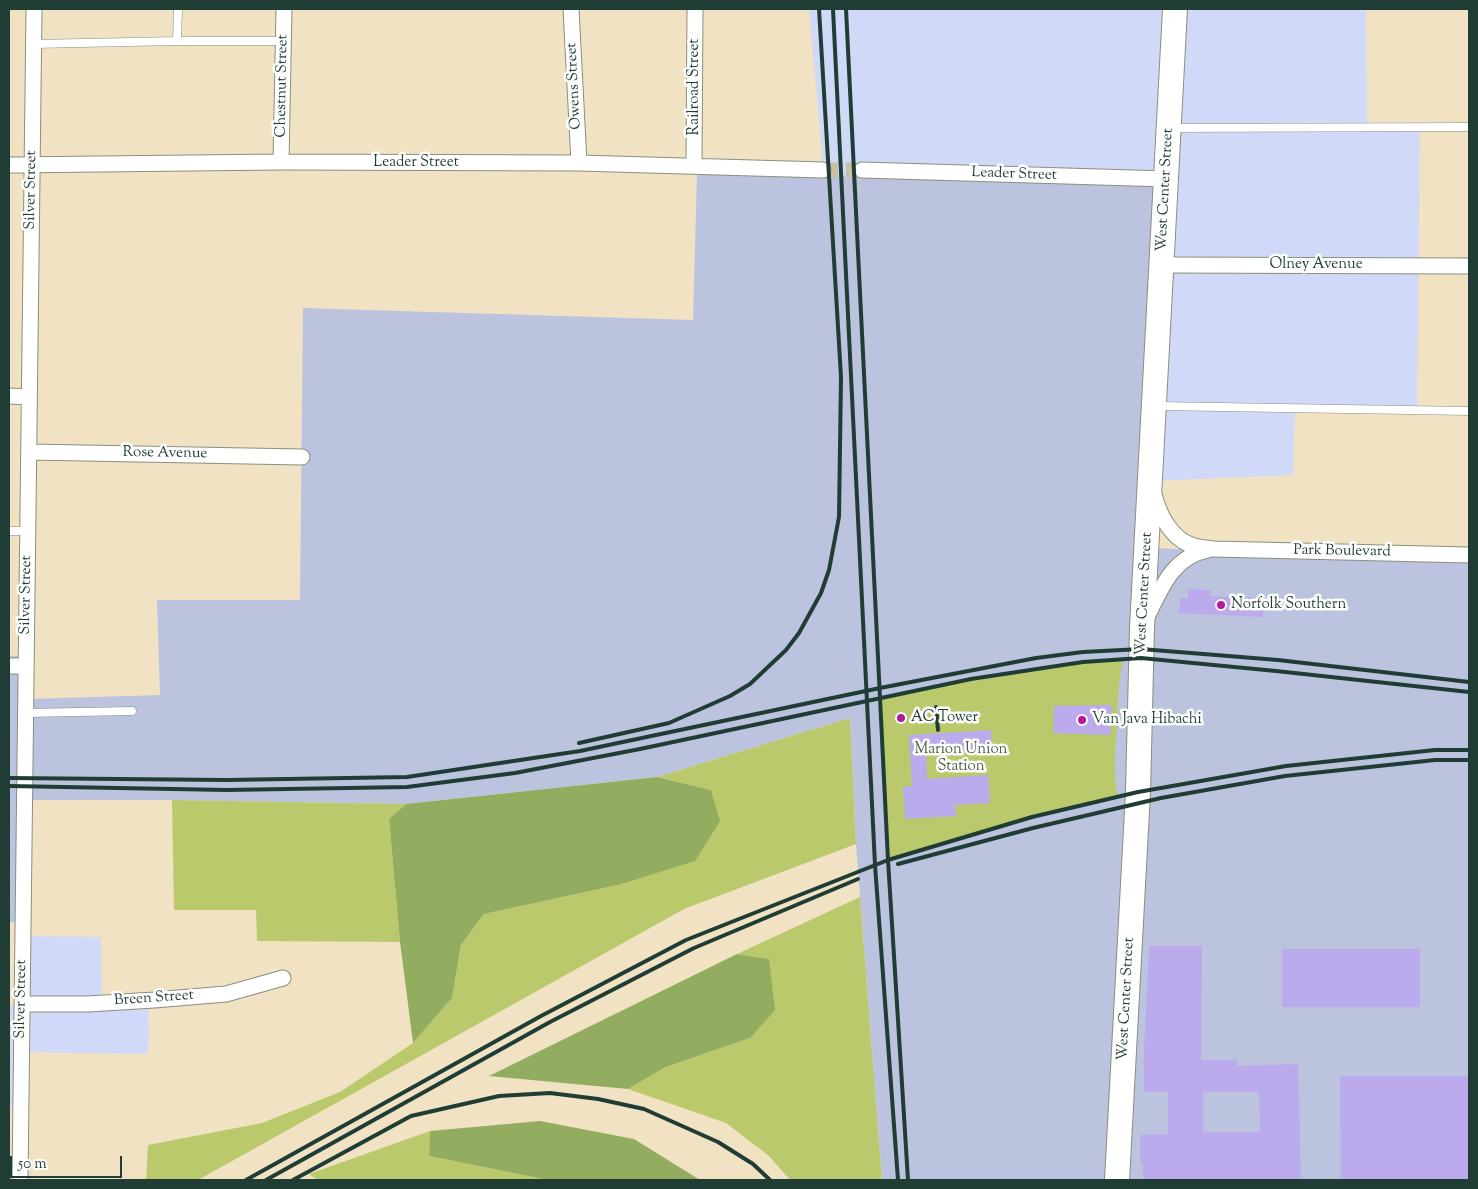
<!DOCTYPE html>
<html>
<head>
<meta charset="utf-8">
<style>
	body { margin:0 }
	#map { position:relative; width:1478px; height:1189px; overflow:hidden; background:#f1e2c4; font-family:"Sorts Mill Goudy",serif }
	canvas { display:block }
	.frame { position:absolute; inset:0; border:10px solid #1f3d34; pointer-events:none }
	.scale { position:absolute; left:10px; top:1156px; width:112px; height:22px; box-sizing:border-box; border:2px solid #1f3d34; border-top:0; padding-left:6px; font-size:15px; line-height:18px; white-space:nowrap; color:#1f3d34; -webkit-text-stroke:4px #fff; paint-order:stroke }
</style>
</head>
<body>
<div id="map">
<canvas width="1478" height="1189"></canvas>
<div class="frame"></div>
<div class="scale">50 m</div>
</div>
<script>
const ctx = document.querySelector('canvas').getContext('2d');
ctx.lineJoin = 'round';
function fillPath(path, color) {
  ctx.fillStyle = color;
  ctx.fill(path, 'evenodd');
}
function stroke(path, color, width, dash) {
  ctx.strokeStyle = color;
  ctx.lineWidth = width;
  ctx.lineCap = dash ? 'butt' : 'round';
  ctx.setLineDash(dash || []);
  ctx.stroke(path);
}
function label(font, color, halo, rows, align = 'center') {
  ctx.font = font + ' "Sorts Mill Goudy",serif';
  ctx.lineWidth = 5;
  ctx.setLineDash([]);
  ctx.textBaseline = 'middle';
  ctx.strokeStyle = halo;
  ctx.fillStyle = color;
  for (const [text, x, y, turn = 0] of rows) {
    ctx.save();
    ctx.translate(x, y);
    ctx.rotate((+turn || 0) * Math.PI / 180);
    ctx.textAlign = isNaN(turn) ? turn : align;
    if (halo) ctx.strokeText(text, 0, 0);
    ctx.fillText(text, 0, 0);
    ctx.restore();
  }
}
fillPath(new Path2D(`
	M 809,9 L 1366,9 L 1367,130 L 1420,128 L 1417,411 L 1295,410 L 1293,475 L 1151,481 L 824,175 Z
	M 19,936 L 101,937 L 102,1000 L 149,999 L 148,1054 L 20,1052 L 20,1106 L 9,1106 L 9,1006 L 18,1005 Z`), '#d1d9f9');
fillPath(new Path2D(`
	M 697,174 L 1167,179 L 1147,548 L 1469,558 L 1469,1180 L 882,1180 L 856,844 L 850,718 L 657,777 L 406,804 L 172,800 L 25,800 L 20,922 L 9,922 L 9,656 L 23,656 L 25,699 L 160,695 L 157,600 L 300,600 L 303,308 L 693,320 Z`), '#bbc3de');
fillPath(new Path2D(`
	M 1123,660 C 1118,682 1118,704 1117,726 C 1115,750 1113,774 1118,797 L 1032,817 L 888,860 L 881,698 C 961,681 1041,664 1123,660 Z
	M 850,718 L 856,844 L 684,909 L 198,1180 L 146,1180 L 148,1145 L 262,1123 L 340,1092 L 413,1043 L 452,998 L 461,945 L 484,914 L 618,885 L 711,790 L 657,777 Z
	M 172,800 L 406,804 L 389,819 L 400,942 L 257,941 L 256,910 L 174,910 Z
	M 860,897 L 882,1180 L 790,1180 L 769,1156 L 726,1123 L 628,1089 L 666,1067 L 750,1038 L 768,959 L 737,954 Z
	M 430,1131 L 429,1156 L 548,1180 L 318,1180 L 309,1174 Z`), '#bac96c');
fillPath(new Path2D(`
	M 657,777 L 711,790 L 720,821 L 695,861 L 618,885 L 484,914 L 461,945 L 452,998 L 413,1043 L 400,942 L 389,819 L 406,804 Z
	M 737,954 L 769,959 L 775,1010 L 750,1038 L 666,1067 L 628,1089 L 489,1076 Z
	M 540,1121 L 634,1139 L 700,1180 L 548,1180 L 429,1156 L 430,1131 Z`), '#93ad60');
fillPath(new Path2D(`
	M 1188,589 L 1211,590 L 1210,596 L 1263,598 L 1263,617 L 1179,613 L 1180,598 L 1188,598 Z
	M 1112,705 L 1110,735 L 1053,733 L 1054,706 Z
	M 991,730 L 992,750 L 926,753 L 927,779 L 988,775 L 990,803 L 955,805 L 956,816 L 905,819 L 903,787 L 912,786 L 909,735 Z
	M 1149,946 L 1202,946 L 1201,1060 L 1237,1060 L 1237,1066 L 1298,1064 L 1301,1180 L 1143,1180 L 1143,1163 L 1140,1163 L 1140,1135 L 1168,1134 L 1168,1092 L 1144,1092 L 1144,1053 ZM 1203,1092 L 1259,1092 L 1260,1132 L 1203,1132 Z
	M 1282,949 L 1420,949 L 1420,1007 L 1282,1007 Z
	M 1340,1076 L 1469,1076 L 1469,1180 L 1341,1180 Z`), '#bbabec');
stroke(new Path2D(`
	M 823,170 L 862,170`), '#c7c1a7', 15, [15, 8]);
const service = new Path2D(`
	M 177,41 L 283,41
	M 34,44 L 177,41 L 178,9
	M 1171,128 L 1469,127
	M 1157,406 L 1469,411
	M 9,531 L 28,531
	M 26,713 L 132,711`);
const minor = new Path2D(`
	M 571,9 L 579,163
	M 281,162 L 284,9
	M 9,165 L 281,162 L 579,163 L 823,170
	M 694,166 L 695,9
	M 862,170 L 1167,179
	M 1162,265 L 1469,266
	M 9,396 L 29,397
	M 29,452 L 302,457
	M 1154,494 C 1159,515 1172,540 1194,546 C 1201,548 1208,548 1214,549 L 1469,555
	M 1146,619 C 1161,589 1172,557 1208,550
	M 9,666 L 26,666
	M 22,1004 L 88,1004 L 154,1000 L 226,994 L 283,978
	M 20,1180 L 34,9`);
const primary = new Path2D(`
	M 1117,1180 L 1138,792 L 1142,628 L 1175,9`);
stroke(service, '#88907c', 9);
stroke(minor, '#88907c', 17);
stroke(primary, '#88907c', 26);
stroke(service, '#fff', 8);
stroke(minor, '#fff', 15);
stroke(primary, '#fff', 24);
stroke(new Path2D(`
	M 833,9 L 875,865 L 898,1180
	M 846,9 L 888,860 L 908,1180
	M 936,707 L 938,730
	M 579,743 L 669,723 L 730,696 L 750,684 L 786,650 L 799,633 L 821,593 L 829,570 L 839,517 L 841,377 L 819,9
	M 9,778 L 227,780 L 407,777 L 580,751 L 880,688 L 1036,658 L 1083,652 L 1141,649 L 1278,660 L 1469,682
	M 9,786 L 227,790 L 407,787 L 515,773 L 640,749 L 971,679 L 1083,662 L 1141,658 L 1276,671 L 1469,692
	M 898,864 L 1033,828 L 1161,798 L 1285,776 L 1435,760 L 1469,760
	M 246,1180 L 541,1016 L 686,940 L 888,860 L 1032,817 L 1138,792 L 1286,766 L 1435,750 L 1469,750
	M 266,1180 L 550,1022 L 694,948 L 858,879
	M 293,1180 L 411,1116 L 499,1096 L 550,1093 L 598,1099 L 644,1109 L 718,1142 L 753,1164 L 770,1180`), '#1f3d34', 4);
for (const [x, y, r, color] of [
	[1221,605,5,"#b5179e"],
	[901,718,5,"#b5179e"],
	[1082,720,5,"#b5179e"]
]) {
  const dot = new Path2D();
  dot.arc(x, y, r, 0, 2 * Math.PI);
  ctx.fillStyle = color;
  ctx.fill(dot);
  stroke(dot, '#fff', 2);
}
label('15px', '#1f3d34', '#fff', [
	["Chestnut Street",283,86,-89],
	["Owens Street",575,86,-93],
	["Railroad Street",695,87,-90],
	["Leader Street",416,163],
	["Leader Street",1014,175,2],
	["Silver Street",32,190,-89],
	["West Center Street",1166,190,-87],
	["Olney Avenue",1316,265],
	["Rose Avenue",165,454,1],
	["Park Boulevard",1342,552,1],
	["West Center Street",1145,594,-87],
	["Silver Street",27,595,-89],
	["Silver Street",22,999,-89],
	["Breen Street",154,999,-4],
	["West Center Street",1127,999,-87]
]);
label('15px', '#1f3d34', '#fff', [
	["Norfolk Southern",1231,605],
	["AC Tower",911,718],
	["Van Java Hibachi",1092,720]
], 'left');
label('15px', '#466042', '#fff', [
	["Marion Union",961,750],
	["Station",961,767]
]);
</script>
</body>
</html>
